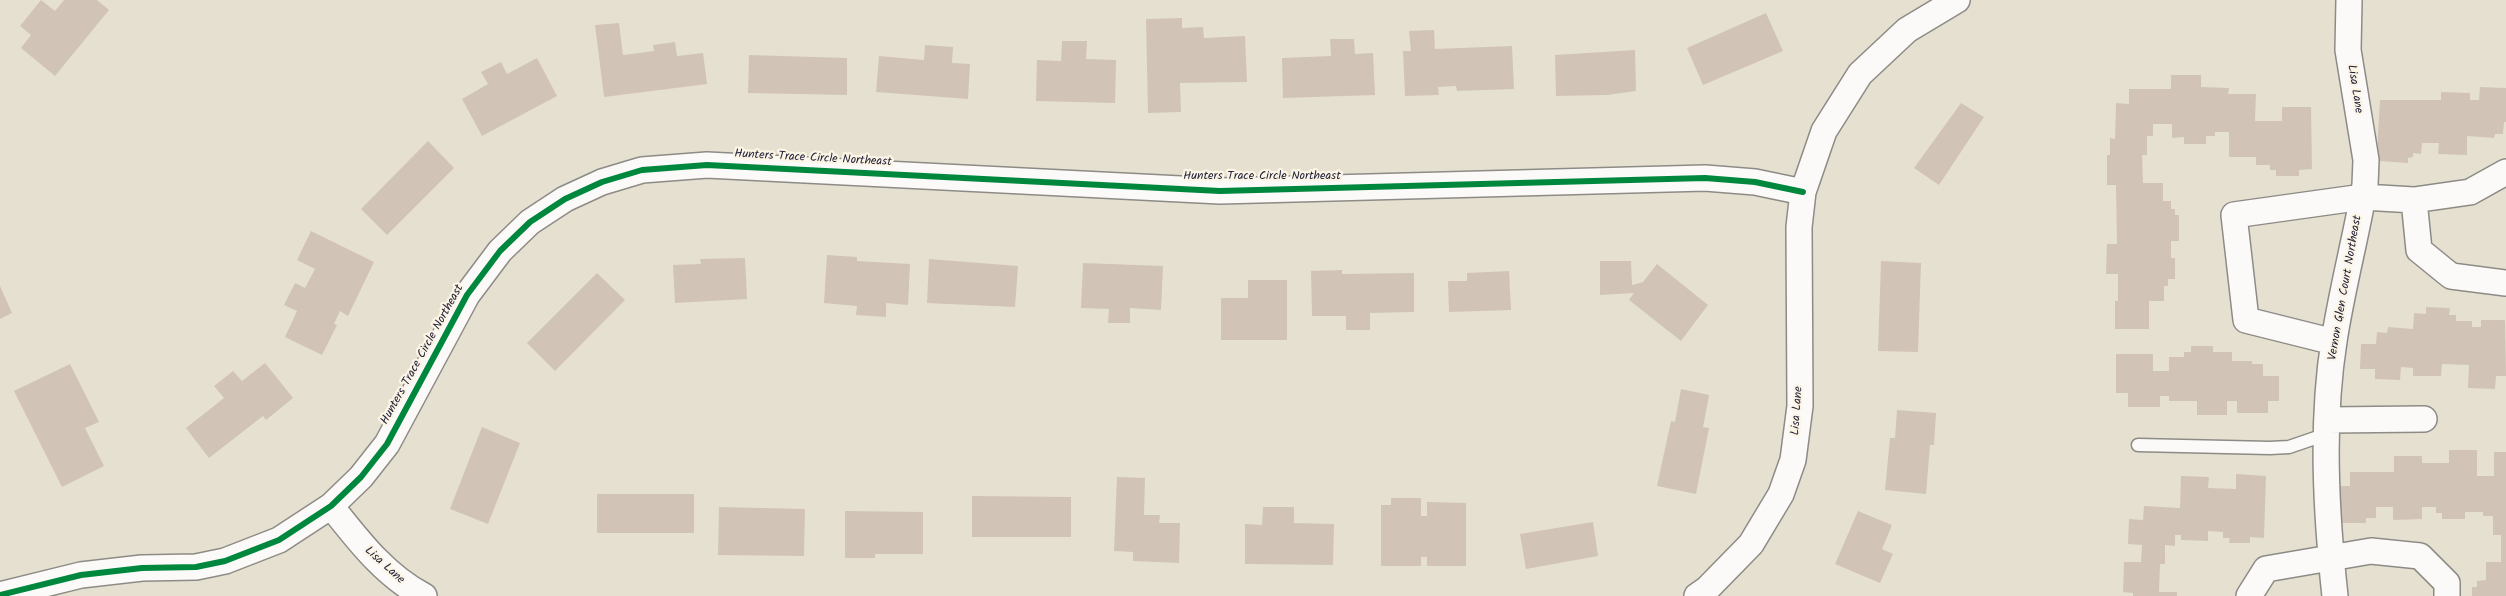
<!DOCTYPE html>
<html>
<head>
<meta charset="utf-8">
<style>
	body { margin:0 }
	canvas { display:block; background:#e6e0d0 }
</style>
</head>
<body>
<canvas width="2506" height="596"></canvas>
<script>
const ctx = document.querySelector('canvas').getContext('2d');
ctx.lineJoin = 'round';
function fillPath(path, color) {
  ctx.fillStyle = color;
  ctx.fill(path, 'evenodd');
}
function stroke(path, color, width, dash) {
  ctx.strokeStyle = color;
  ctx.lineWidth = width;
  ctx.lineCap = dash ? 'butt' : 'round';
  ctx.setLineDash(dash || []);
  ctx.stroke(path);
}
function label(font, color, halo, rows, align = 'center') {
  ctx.font = font + ' Kalam,sans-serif';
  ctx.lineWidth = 4.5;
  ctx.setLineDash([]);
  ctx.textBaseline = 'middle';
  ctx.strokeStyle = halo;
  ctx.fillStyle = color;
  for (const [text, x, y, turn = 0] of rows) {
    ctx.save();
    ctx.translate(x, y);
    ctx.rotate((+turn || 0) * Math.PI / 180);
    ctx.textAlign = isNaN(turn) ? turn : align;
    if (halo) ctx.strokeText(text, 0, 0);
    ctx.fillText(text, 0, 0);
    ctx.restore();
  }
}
fillPath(new Path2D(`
	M 41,0 L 55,11 L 64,0 L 97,0 L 109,10 L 55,76 L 21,48 L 31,35 L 20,26 Z
	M 1766,13 L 1783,51 L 1703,85 L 1687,48 Z
	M 1182,18 L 1182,28 L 1203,27 L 1204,38 L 1245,36 L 1247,82 L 1180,83 L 1181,112 L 1148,113 L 1146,19 Z
	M 619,23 L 623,55 L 654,51 L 653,45 L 675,42 L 677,56 L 703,53 L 707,84 L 604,97 L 595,25 Z
	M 1434,30 L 1435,49 L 1512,46 L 1514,89 L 1457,91 L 1456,86 L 1438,87 L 1439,95 L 1405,96 L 1403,51 L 1411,51 L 1409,31 Z
	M 1330,39 L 1354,39 L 1355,54 L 1373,53 L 1375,95 L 1283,98 L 1282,58 L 1331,56 Z
	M 1062,41 L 1087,41 L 1086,59 L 1116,60 L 1115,103 L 1036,101 L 1037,60 L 1061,61 Z
	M 925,45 L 953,47 L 952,63 L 970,64 L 968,99 L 876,92 L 879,56 L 924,60 Z
	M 1635,50 L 1636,91 L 1607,95 L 1556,96 L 1555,55 Z
	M 749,55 L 847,58 L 847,95 L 748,93 Z
	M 537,58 L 557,96 L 482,136 L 462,99 L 488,84 L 481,72 L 501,62 L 507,74 Z
	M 2171,75 L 2201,75 L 2201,87 L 2229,88 L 2228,94 L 2256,94 L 2255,121 L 2282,121 L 2282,107 L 2311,107 L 2312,169 L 2299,170 L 2299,176 L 2276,176 L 2276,170 L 2270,170 L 2270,165 L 2256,165 L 2256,157 L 2229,157 L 2229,132 L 2215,132 L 2215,136 L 2206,136 L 2206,144 L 2184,144 L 2184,137 L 2172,138 L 2172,124 L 2153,124 L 2153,136 L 2147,136 L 2147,155 L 2142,155 L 2143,183 L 2163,183 L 2163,201 L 2171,201 L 2171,209 L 2175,209 L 2175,215 L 2179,215 L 2179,241 L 2171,241 L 2171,258 L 2175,258 L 2175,279 L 2168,279 L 2168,286 L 2164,286 L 2164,301 L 2149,301 L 2149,329 L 2115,329 L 2115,301 L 2118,301 L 2118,274 L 2106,274 L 2107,244 L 2117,244 L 2116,185 L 2107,185 L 2107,155 L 2110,155 L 2110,138 L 2115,139 L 2116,103 L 2129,104 L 2129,89 L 2171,89 Z
	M 2480,87 L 2506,88 L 2506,122 L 2504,122 L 2503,134 L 2495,134 L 2494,138 L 2467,136 L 2467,155 L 2438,154 L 2439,143 L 2422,143 L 2421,154 L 2413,153 L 2413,157 L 2408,158 L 2408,163 L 2379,161 L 2377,152 L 2380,100 L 2441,100 L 2441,92 L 2470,93 L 2470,100 L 2479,100 Z
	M 1961,103 L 1984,117 L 1939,185 L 1914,168 Z
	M 428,141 L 454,168 L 387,235 L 361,209 Z
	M 311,231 L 374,262 L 348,316 L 340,311 L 334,324 L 337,325 L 322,355 L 285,337 L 297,311 L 284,305 L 295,283 L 305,288 L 315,269 L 297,260 Z
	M 827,255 L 857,257 L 857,261 L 910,264 L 908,305 L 886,303 L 886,317 L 856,315 L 857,306 L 824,303 Z
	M 745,258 L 747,299 L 675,303 L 673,265 L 701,264 L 700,259 Z
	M 929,259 L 1018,266 L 1015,307 L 927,303 Z
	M 1600,261 L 1631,261 L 1632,285 L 1643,282 L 1657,264 L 1708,305 L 1681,341 L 1629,300 L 1634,293 L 1600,295 Z
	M 1881,261 L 1921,263 L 1918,352 L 1878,351 Z
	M 1083,263 L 1163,266 L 1161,310 L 1130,308 L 1130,323 L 1108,323 L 1109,309 L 1081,308 Z
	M 1342,270 L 1342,274 L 1414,273 L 1414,312 L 1370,313 L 1370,330 L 1346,330 L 1346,316 L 1312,316 L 1311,271 Z
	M 1509,271 L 1511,310 L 1449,312 L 1448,281 L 1467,281 L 1467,273 Z
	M 597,273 L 625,300 L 555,371 L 527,343 Z
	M 1248,280 L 1287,280 L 1287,340 L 1221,340 L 1221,298 L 1248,298 Z
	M 0,286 L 12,313 L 0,319 Z
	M 2426,307 L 2450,308 L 2449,315 L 2456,315 L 2456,321 L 2472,321 L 2472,327 L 2481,327 L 2481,320 L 2505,320 L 2506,376 L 2496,376 L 2495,389 L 2468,388 L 2469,365 L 2442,364 L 2441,376 L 2413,376 L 2413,368 L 2401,367 L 2400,380 L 2375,379 L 2375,369 L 2360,369 L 2361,344 L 2376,344 L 2377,332 L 2387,333 L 2388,327 L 2413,329 L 2414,313 L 2426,314 Z
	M 2191,346 L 2213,346 L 2213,352 L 2232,352 L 2232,361 L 2252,361 L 2252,364 L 2263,364 L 2263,376 L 2279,376 L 2279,401 L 2268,401 L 2268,413 L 2237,413 L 2237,401 L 2227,401 L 2227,415 L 2197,415 L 2197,401 L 2169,401 L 2169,396 L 2160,396 L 2160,407 L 2128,407 L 2128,393 L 2116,393 L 2116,354 L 2153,354 L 2153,371 L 2169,371 L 2169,357 L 2184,357 L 2184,352 L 2191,352 Z
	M 265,363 L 293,398 L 266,420 L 263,416 L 209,458 L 186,428 L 224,398 L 214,386 L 233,371 L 242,381 Z
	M 70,364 L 99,422 L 85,428 L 104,466 L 62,487 L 14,391 Z
	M 1681,389 L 1709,395 L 1703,427 L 1709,428 L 1696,494 L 1657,486 L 1671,421 L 1675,422 Z
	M 1897,410 L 1936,413 L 1934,445 L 1930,445 L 1926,494 L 1885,490 L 1890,438 L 1895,438 Z
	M 482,427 L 520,443 L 488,524 L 450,509 Z
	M 2449,450 L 2477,450 L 2477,476 L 2494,476 L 2494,452 L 2506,452 L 2506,596 L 2472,596 L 2472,587 L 2477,587 L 2477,581 L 2486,580 L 2486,562 L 2501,562 L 2501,535 L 2493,535 L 2493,516 L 2483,516 L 2483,512 L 2465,512 L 2465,519 L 2442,519 L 2442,513 L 2436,513 L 2436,507 L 2422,507 L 2422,519 L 2393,520 L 2393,507 L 2376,507 L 2376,518 L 2366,518 L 2366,523 L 2338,523 L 2338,486 L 2350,486 L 2350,472 L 2394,472 L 2394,456 L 2422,456 L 2422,463 L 2449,463 Z
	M 2236,474 L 2266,476 L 2264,538 L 2250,537 L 2250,543 L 2229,543 L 2230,538 L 2223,538 L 2223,532 L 2208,531 L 2208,541 L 2181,540 L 2181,535 L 2175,535 L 2175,546 L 2165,545 L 2165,564 L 2160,564 L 2159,592 L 2177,592 L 2177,596 L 2133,596 L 2133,593 L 2123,592 L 2124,562 L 2141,562 L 2142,545 L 2128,544 L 2129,519 L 2143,520 L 2144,506 L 2180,508 L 2181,476 L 2209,477 L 2208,488 L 2236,489 Z
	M 1117,477 L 1145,478 L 1144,515 L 1160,515 L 1159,523 L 1180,523 L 1179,563 L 1133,561 L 1133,552 L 1114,551 Z
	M 597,494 L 694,494 L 694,533 L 597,533 Z
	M 972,496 L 1071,497 L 1071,537 L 972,537 Z
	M 1391,498 L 1421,498 L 1421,516 L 1427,516 L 1427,502 L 1466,503 L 1466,566 L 1427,566 L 1427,557 L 1421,557 L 1421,566 L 1381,566 L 1381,505 L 1391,505 Z
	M 719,507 L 805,509 L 804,556 L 718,555 Z
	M 1263,507 L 1294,507 L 1294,523 L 1334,524 L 1333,565 L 1245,564 L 1245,524 L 1262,525 Z
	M 845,511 L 923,512 L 923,554 L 875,554 L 875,558 L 845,558 Z
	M 1858,511 L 1892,525 L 1882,549 L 1893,554 L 1880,583 L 1835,564 Z
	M 1593,522 L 1598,556 L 1526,569 L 1520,534 Z`), '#d1c4b6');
const lane = new Path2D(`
	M 2138,445 L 2270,448 L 2289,447 L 2327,434`);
const street = new Path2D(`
	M 2506,172 L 2470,192 L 2414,200 L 2419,250 L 2451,276 L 2506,283
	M 2334,342 L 2246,320 L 2234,215 L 2363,197 L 2414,200
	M 2328,420 L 2424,419
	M 331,506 C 358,540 385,576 424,596
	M 0,595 L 81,575 L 142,568 L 196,567 L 225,561 L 279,540 L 331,506 L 361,477 L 387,444 L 467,295 L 500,251 L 530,222 L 565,199 L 602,182 L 642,170 L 707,165 L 1220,191 L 1705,178 L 1755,182 L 1803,192
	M 1697,596 L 1707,589 L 1751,544 L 1781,494 L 1793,460 L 1800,406 L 1799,227 L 1803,192 L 1824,131 L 1860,74 L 1907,30 L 1957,0
	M 2249,596 L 2266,569 L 2371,551 L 2420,556 L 2447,583 L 2447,596
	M 2335,596 C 2326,513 2321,424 2334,341 C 2342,289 2356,237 2365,185 L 2366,160 L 2348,50 L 2349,0`);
stroke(lane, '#8d8b86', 15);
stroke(street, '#8d8b86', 28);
stroke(lane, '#fbfaf8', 12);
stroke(street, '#fbfaf8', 25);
stroke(new Path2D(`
	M 0,595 L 81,575 L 142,568 L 196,567 L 225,561 L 279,540 L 331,506 L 361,477 L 387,444 L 467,295 L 500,251 L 530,222 L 565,199 L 602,182 L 642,170 L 707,165 L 1220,191 L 1705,178 L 1755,182 L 1803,192`), '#00873e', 6);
label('12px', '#22223b', '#fcf5e5', [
	["Lisa Lane",2354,89,81],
	["Hunters Trace Circle Northeast",813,159,3],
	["Hunters Trace Circle Northeast",1262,177],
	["Vernon Glen Court Northeast",2346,288,-80],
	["Hunters Trace Circle Northeast",423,355,-61],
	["Lisa Lane",1798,411,-86],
	["Lisa Lane",384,566,42]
]);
</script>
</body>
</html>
